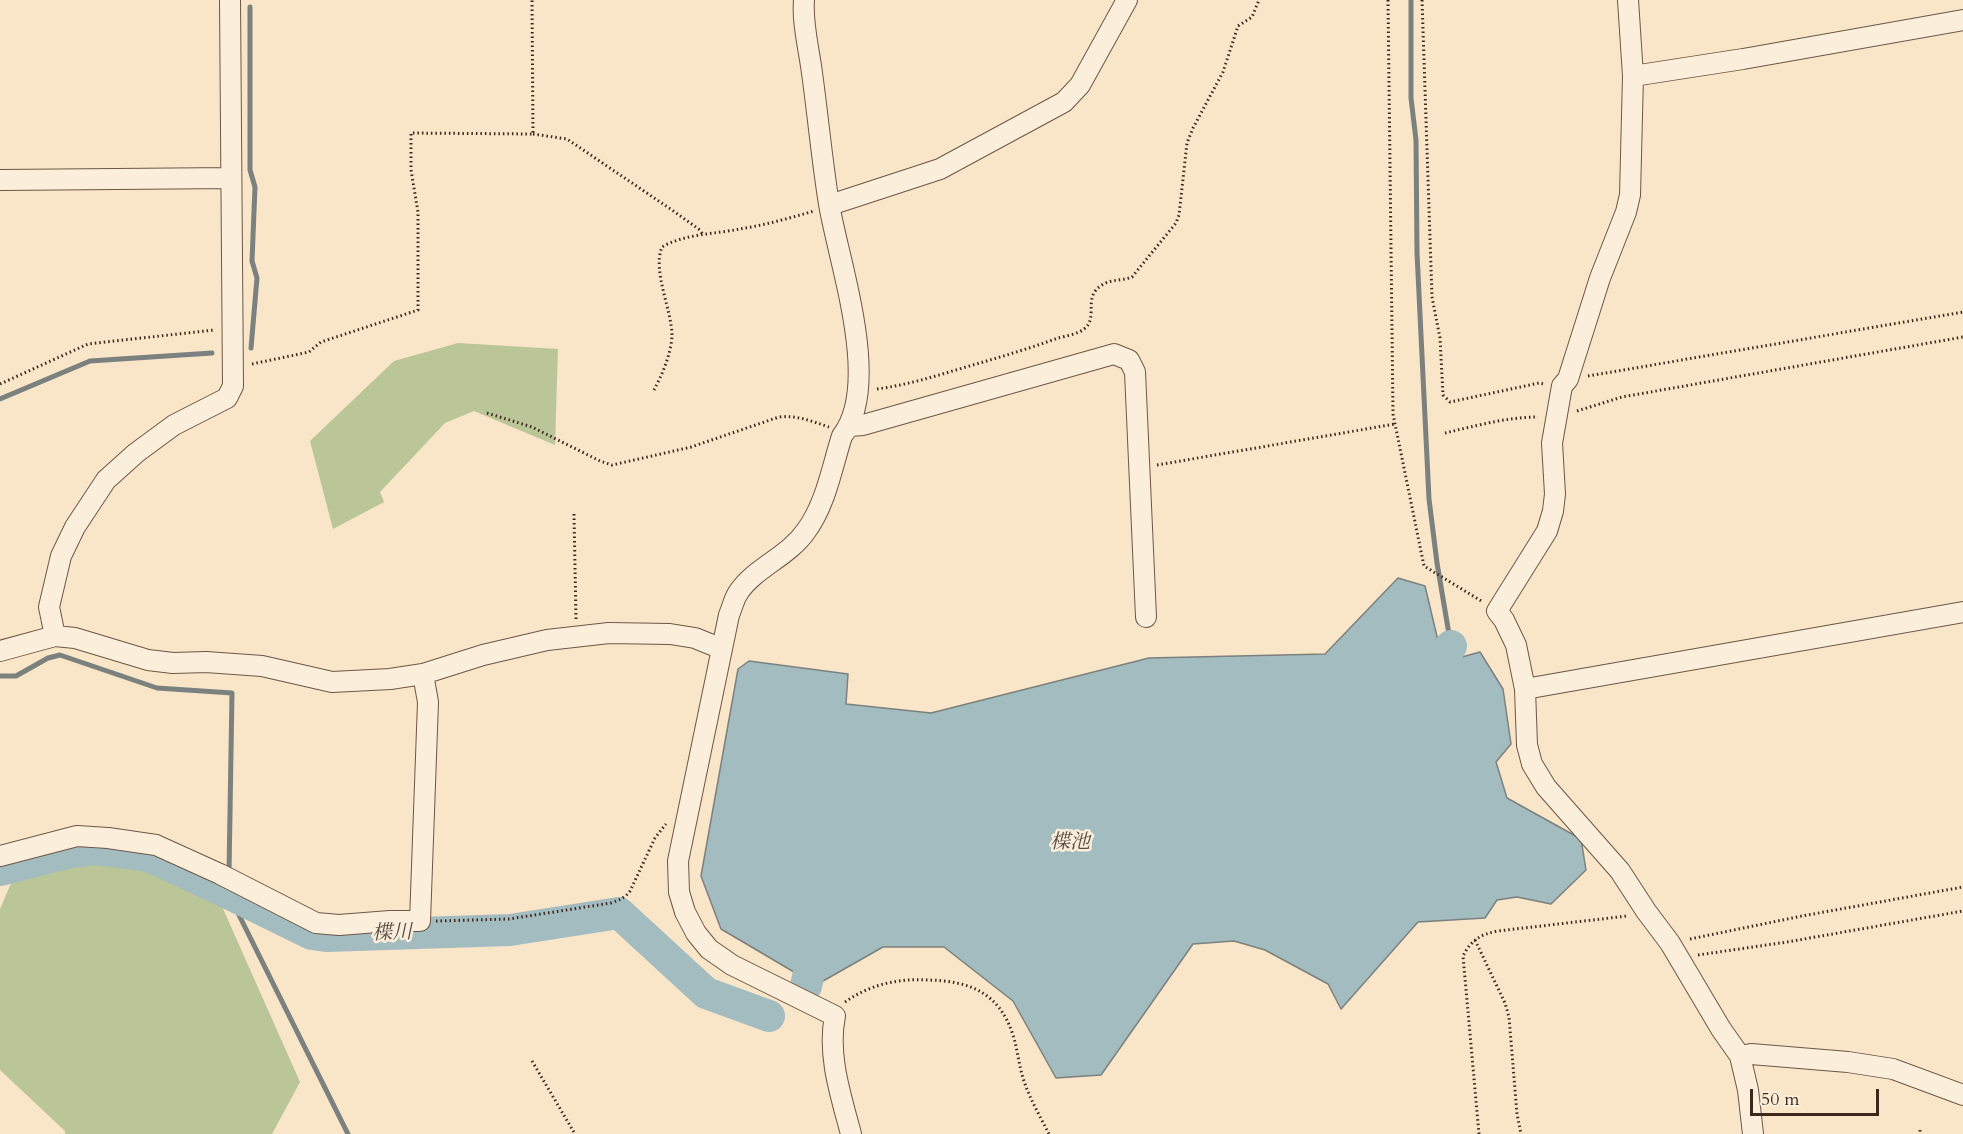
<!DOCTYPE html>
<html>
<head>
<meta charset="utf-8">
<style>
	body { margin:0 }
	#map { position:relative; width:1963px; height:1134px; overflow:hidden; background:#f9e5c7; font-family:Cardo,serif }
	canvas { display:block }
	.scale { position:absolute; left:1750px; top:1089px; width:129px; height:27px; box-sizing:border-box; border:3px solid #3e281c; border-top:0; padding-left:8px; font-size:18px; line-height:21px; white-space:nowrap; color:#3e281c; -webkit-text-stroke:4px #fbeedb; paint-order:stroke }
</style>
</head>
<body>
<div id="map">
<canvas width="1963" height="1134"></canvas>
<div class="scale">50 m</div>
</div>
<script>
const ctx = document.querySelector('canvas').getContext('2d');
ctx.lineJoin = 'round';
function fillPath(path, color) {
  ctx.fillStyle = color;
  ctx.fill(path, 'evenodd');
}
function stroke(path, color, width, dash) {
  ctx.strokeStyle = color;
  ctx.lineWidth = width;
  ctx.lineCap = dash ? 'butt' : 'round';
  ctx.setLineDash(dash || []);
  ctx.stroke(path);
}
function label(font, color, halo, rows, align = 'center') {
  ctx.font = font + ' Cardo,"Noto Serif JP",serif';
  ctx.lineWidth = 5;
  ctx.setLineDash([]);
  ctx.textBaseline = 'middle';
  ctx.strokeStyle = halo;
  ctx.fillStyle = color;
  for (const [text, x, y, turn = 0] of rows) {
    ctx.save();
    ctx.translate(x, y);
    ctx.rotate((+turn || 0) * Math.PI / 180);
    ctx.textAlign = isNaN(turn) ? turn : align;
    if (halo) ctx.strokeText(text, 0, 0);
    ctx.fillText(text, 0, 0);
    ctx.restore();
  }
}
fillPath(new Path2D(`
	M 458,343 L 558,349 L 555,445 L 474,411 L 445,423 L 380,492 L 384,502 L 333,529 L 310,441 L 394,361 Z
	M 86,857 L 139,868 L 220,902 L 300,1082 L 272,1134 L 65,1134 L 65,1131 L 0,1070 L 0,909 L 16,872 Z`), '#bac598');
const water = new Path2D(`
	M 1398,578 L 1425,586 L 1440,649 L 1451,660 L 1480,652 L 1503,689 L 1511,744 L 1496,762 L 1507,798 L 1581,839 L 1586,870 L 1551,904 L 1517,897 L 1497,900 L 1485,918 L 1418,922 L 1341,1009 L 1328,984 L 1265,950 L 1234,941 L 1193,944 L 1101,1075 L 1056,1078 L 1013,1001 L 944,947 L 883,947 L 816,985 L 721,929 L 701,876 L 738,669 L 749,661 L 848,674 L 846,704 L 931,713 L 1149,658 L 1325,654 Z`);
fillPath(water, '#a3bcc0');
stroke(water, '#7b817e', 1.5);
stroke(new Path2D(`
	M 1411,0 L 1411,98 L 1416,140 L 1417,253 L 1429,499 L 1437,563 L 1451,646
	M 250,7 L 250,170 L 255,187 L 252,261 L 257,278 L 251,348
	M 0,399 L 90,361 L 212,353
	M 0,676 L 16,676 L 48,658 L 60,655 L 157,688 L 232,693 L 229,873
	M 228,885 L 228,893 L 348,1134`), '#7b817e', 5);
stroke(new Path2D(`
	M 1421,689 L 1451,646
	M 0,870 L 66,853 L 94,849 L 149,856 L 228,893 L 312,934 L 326,936 L 510,930 L 619,913 L 706,993 L 769,1016
	M 806,986 L 817,937`), '#a3bcc0', 32);
const minor = new Path2D(`
	M 804,0 C 802,23 809,49 812,73 C 818,116 822,161 829,204 C 839,264 882,384 842,436 C 832,467 826,504 806,531 C 788,557 754,568 738,593 C 734,599 732,608 729,615 L 678,861 L 679,892 L 685,912 L 696,933 L 709,949 L 732,965 L 835,1016 C 827,1055 841,1096 851,1134
	M 1628,0 L 1633,76 L 1630,195 L 1626,212 L 1600,278 L 1568,379 L 1562,386 L 1552,443 L 1555,494 L 1553,511 L 1547,531 L 1497,611 L 1504,620 L 1516,645 L 1525,689 L 1527,745 L 1532,764 L 1546,787 L 1620,871 L 1646,911 L 1670,943 L 1721,1029 L 1740,1056 L 1748,1090 L 1753,1134
	M 1633,76 L 1743,59 L 1963,20
	M 0,180 L 231,178
	M 830,205 L 940,169 L 1064,102 L 1080,85 L 1127,0
	M 850,426 L 863,425 L 1114,354 L 1129,360 L 1135,372 L 1146,617
	M 55,636 L 49,607 L 61,556 L 75,527 L 106,480 L 136,453 L 174,425 L 227,398 L 233,386 L 230,0
	M 0,651 L 55,636 L 75,638 L 148,660 L 173,663 L 206,662 L 262,666 L 332,682 L 390,679 L 423,674 L 483,655 L 547,640 L 609,633 L 670,634 L 695,638 L 722,649
	M 1525,689 L 1963,612
	M 0,856 L 77,836 L 108,838 L 156,845 L 220,874 L 316,923 L 339,925 L 390,921 L 420,921 L 428,702 L 423,674
	M 1740,1056 L 1751,1054 L 1848,1062 L 1893,1069 L 1963,1095`);
stroke(minor, '#6d5747', 22);
stroke(new Path2D(`
	M 1388,0 L 1393,414 L 1424,566 L 1483,602
	M 1422,0 L 1432,297 L 1440,338 L 1443,395 L 1450,402 L 1539,383 L 1545,384
	M 533,134 L 567,139 L 672,210 L 700,230 L 703,235
	M 252,364 L 309,352 L 321,342 L 418,310 L 418,212 L 411,170 L 411,133 L 533,134 L 532,0
	M 1588,376 L 1963,312
	M 0,384 L 88,344 L 214,330
	M 877,389 C 907,385 936,376 966,367 C 997,358 1028,349 1058,338 C 1066,336 1078,334 1084,329 C 1099,318 1082,297 1102,285 C 1111,279 1122,281 1132,277 L 1176,223 L 1179,215 L 1187,143 L 1193,128 L 1223,72 L 1238,26 L 1252,17 L 1259,0
	M 654,390 C 662,375 671,354 672,336 C 672,310 652,271 662,247 C 684,234 715,234 740,229 C 765,225 790,218 814,211
	M 1577,411 L 1622,397 L 1963,337
	M 487,413 L 532,427 L 600,461 L 612,465 L 691,447 L 779,417 C 797,415 811,421 829,427
	M 1445,433 C 1475,426 1507,417 1538,417
	M 1157,465 L 1395,424
	M 574,514 L 576,620
	M 436,921 L 509,919 L 611,903 C 619,900 625,898 630,891 L 655,838 L 666,824
	M 1690,939 L 1802,916 L 1963,887
	M 1475,940 L 1505,1003 L 1509,1017 L 1517,1114 L 1521,1134
	M 1698,955 L 1787,942 L 1963,911
	M 845,1002 C 869,985 898,978 928,980 C 969,981 999,992 1013,1035 C 1018,1051 1019,1068 1025,1084 C 1031,1101 1041,1118 1049,1134
	M 532,1061 L 575,1134
	M 1920,1130 L 1920,1134
	M 1479,1134 L 1463,956 C 1471,940 1481,934 1498,931 L 1627,916`), '#3e281c', 3, [1.5, 3]);
stroke(minor, '#fbeedb', 20);
label('italic 20px', '#574d45', '#fbeedb', [
	["楪池",1070,843],
	["楪川",392,934,-2]
]);
</script>
</body>
</html>
